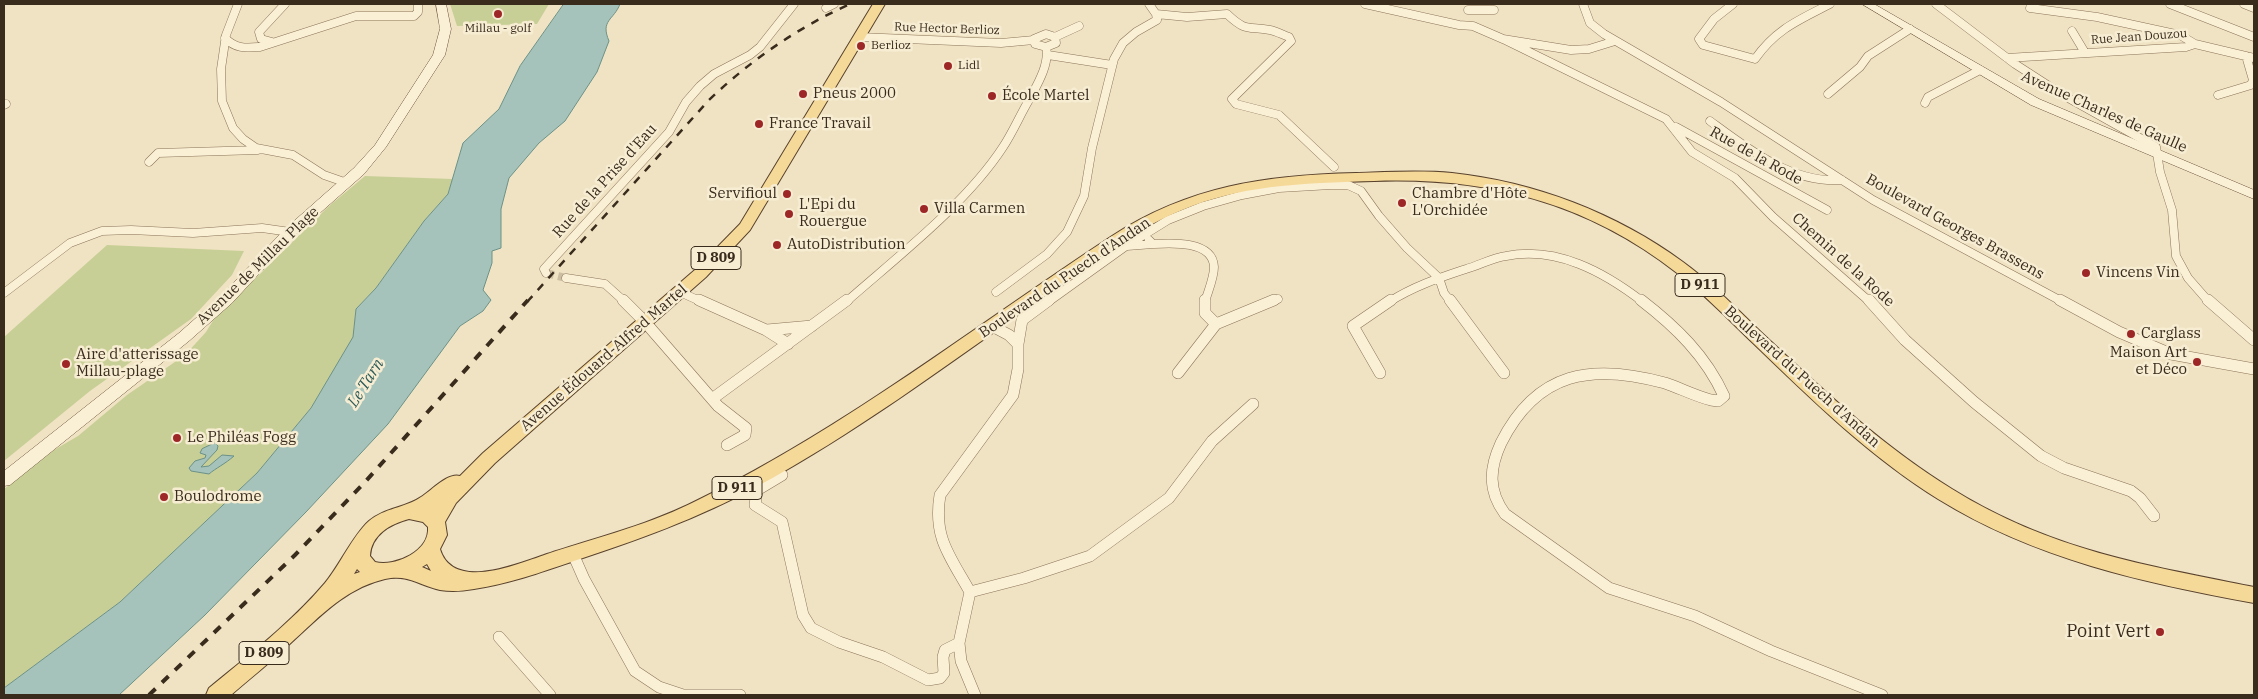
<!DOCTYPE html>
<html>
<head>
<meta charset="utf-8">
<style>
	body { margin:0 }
	#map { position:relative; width:2258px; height:699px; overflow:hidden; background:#f0e3c3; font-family:"IBM Plex Serif",serif }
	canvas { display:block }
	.frame { position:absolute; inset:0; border:5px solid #3a2c1d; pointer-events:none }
</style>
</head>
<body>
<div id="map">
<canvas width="2258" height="699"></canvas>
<div class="frame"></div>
</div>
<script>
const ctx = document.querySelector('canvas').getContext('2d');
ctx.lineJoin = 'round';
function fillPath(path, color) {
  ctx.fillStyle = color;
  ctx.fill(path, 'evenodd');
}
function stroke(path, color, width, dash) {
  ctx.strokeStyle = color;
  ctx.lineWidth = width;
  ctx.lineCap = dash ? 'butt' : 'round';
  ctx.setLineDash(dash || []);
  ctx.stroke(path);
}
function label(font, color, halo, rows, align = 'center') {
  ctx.font = font + ' "IBM Plex Serif",serif';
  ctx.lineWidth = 5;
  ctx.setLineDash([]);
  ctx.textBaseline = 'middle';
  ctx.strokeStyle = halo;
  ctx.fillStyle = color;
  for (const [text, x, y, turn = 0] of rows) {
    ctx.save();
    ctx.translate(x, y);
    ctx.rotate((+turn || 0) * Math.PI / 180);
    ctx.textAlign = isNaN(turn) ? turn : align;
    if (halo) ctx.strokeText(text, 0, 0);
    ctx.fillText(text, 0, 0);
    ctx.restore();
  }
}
fillPath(new Path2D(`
	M 450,4 L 549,4 L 537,24 L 457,26 Z
	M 365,176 L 453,179 L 448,194 L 424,221 L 376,288 L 356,309 L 354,337 L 311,408 L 257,473 L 120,602 L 4,688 L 4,489 L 54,450 L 78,436 L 127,395 L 185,355 L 206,332 L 214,319 L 329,206 Z
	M 107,245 L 244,251 L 232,275 L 191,319 L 90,391 L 4,461 L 4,337 Z`), '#c8cf96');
const water = new Path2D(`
	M 564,4 L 620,4 C 614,20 600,20 609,41 L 597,72 L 565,121 L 539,143 L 509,178 L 501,209 L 501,248 L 492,251 L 492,263 L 483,290 L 491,300 L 483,311 L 460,326 L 388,424 L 306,512 L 205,615 L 119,695 L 4,695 L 4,688 L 120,602 L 257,473 L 311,408 L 353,337 L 356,309 L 376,288 L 424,221 L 448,194 L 463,143 L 499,109 L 520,66 Z
	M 215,443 L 218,446 L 217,450 L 201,467 L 209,466 L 222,455 L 234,456 C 225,464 216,468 209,474 L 191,471 L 189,468 L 195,461 L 205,458 L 206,455 L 200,453 L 202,449 Z`);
fillPath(water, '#a5c3ba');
stroke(water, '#6b9188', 1);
stroke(new Path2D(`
	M 546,273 L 566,278`), '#ccbea2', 8, [8, 4.5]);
const streetFar1 = new Path2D(`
	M 238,4 L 226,35 L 221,69 L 222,101 L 233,128 L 243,139 L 256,148 L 293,155 L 324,175 L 347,183
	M 1149,4 L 1156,14
	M 1365,4 L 1459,25 L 1473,26 L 1503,39 L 1571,50 L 1589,49 L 1615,41
	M 1583,4 L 1590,23 L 1604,34 L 1721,102 L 1873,200 L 2063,302
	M 1733,4 L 1714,19 L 1699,39 L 1703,45 L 1755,59 C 1776,29 1799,20 1830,4
	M 1936,4 L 2015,64 L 2063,95 L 2156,147 L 2160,172 L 2172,210 L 2176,256 L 2188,278 L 2209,302
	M 2170,4 L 2254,37
	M 2244,4 L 2254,8
	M 826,8 L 834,4
	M 2030,8 L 2097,17 L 2180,35 L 2195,44
	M 1468,10 L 1494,10
	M 1156,14 L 1187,17 L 1227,14 C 1246,32 1247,26 1270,30 C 1276,31 1283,35 1289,37 L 1291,41 L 1232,99 L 1236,104 L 1279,115 L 1334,167
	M 2072,31 L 2084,51
	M 1046,34 L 1055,37 L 1056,43 L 1046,47 L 1035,44 L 1034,39 Z
	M 859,37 L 1001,43 L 1034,40
	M 1055,37 L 1079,26
	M 225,38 C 236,49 245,48 260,47 L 356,16 L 414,16 L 418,12 L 418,4
	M 1503,39 L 1666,119 L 1692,152 L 1735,178 L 1773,217 L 1870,302
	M 272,42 L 261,39 L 259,32 L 285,4
	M 1048,55 L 1112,65
	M 2007,58 L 2186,47 L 2195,44 L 2254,58
	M 1828,94 L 1860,67 L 1868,56 L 1910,29
	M 2218,95 L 2251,85 L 2253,80 L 2246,56
	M 1925,103 L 1928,97 L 1980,70
	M 4,105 L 6,104
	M 1710,121 C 1748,149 1792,184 1842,180
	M 1676,127 L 1827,210
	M 149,162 L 158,153 L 258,150
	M 1153,244 C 1170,243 1213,240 1214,267 C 1214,278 1208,291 1205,302
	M 1127,246 L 1153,244 L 1149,240
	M 546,273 L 544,269 L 669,132 L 686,102 L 700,86 L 714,74 L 750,55 L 760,47 L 794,4
	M 566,278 L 605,284 L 625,302
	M 680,292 L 702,302
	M 996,292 L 1047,254 L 1067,232 L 1084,196 L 1092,148 L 1114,59 L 1123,43 L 1136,32 L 1157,20 L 1156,14
	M 4,293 L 70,243 L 102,231 L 131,230 L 193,233 L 262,228 L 290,232
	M 846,302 C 897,257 966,204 1003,147 C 1013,132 1020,115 1029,100 C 1037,85 1050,64 1046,47
	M 1048,302 L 1126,246 L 1168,220 L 1203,206 L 1242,195 L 1279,188 L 1331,185 L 1348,185 L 1361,191 L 1379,216 L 1407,248 L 1439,278 L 1444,293 L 1451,302
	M 1271,302 L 1278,299
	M 1389,302 C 1414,286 1439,278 1466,269 C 1480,265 1492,258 1506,256 C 1557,246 1604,272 1643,302`);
const street = new Path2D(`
	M 623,300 L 645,322 L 718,406 L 746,428 L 745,435 L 727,445
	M 699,300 L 766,330 L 788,344
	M 1450,300 L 1504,373
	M 1641,300 C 1676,327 1706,356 1724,396 L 1718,401 L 1711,400 C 1695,396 1680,388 1665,383 C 1592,363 1537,371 1501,443 C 1489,469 1488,491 1505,514 L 1609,588 L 1695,616 L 1771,651 L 1882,695
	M 1869,300 L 1905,340 L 1974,402 L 2041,456 L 2064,468 L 2131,491 L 2140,498 L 2154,516
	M 2060,300 L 2119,332 L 2171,354 L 2254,369
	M 2208,300 L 2254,340
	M 1216,324 L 1274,300
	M 767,330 L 812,326
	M 1018,344 L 1022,320 L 1049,300
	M 1178,373 L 1216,324 L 1205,313 L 1205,300
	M 1380,373 L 1353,326 L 1391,300
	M 712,399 L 847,300
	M 782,475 L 757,490 L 755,505 L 782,522 L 803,615 L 811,628 L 839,642 L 883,657 L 928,680 L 940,678 L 944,673 L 943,657 L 945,650 L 959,643
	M 573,554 L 584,579 L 635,671 L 659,687 L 683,695 L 740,695
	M 970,592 L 1024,578 L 1090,556 L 1169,498 L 1212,441 L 1253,404
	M 499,637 L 550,695
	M 975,695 L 961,661 L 959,643 L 970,592 C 950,556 933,538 940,495 L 1013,395 L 1018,369 L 1018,344 L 1009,335 L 992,326`);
const secondary = new Path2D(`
	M 436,4 L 446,4 L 451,29 L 445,55 L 386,147 L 364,174 L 295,235 L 232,303 L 189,341 L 10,485 L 4,486 L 4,471 L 179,333 L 222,295 L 285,229 L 354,168 L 375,145 L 433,55 L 440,29 Z
	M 1862,4 L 1874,4 L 2039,99 L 2254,190 L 2254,199 L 2031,105 Z`);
const primary = new Path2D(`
	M 873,4 L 885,4 L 750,230 L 706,277 L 495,463 L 456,503 L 445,522 L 447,535 L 440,549 C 453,592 518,564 547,554 C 598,537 652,524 700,499 C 847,427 976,325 1112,236 C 1189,186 1266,175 1356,173 C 1388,172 1421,170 1452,173 C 1535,182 1616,213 1683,262 C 1712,283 1738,310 1764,335 C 1823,390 1882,446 1952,489 C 2050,550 2144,565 2254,587 L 2254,603 C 2144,583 2035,559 1938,499 C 1869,456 1811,399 1753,343 C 1728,319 1704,294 1677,273 C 1586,202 1487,177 1374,181 C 1312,183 1250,184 1192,206 C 1135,227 1085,268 1035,303 C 944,367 854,434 756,487 C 696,519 638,540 574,561 C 541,572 509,584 474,589 C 463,591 451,592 440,590 C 418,585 408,574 385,579 C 342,589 315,622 283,650 C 266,666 248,680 231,695 L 206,695 L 209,688 C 249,655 291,623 325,583 C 340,565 353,535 369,521 C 384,508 405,508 421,497 C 431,491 448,472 460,476 L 483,453 L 696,269 L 740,224 ZM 409,519 L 423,522 L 428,527 C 430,551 396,567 375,562 L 370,556 C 371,535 390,524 409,519 ZM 427,564 L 431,571 L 422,567 ZM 357,569 L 360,572 L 354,574 Z`);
stroke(streetFar1, '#8b7458', 9);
stroke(street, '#8b7458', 12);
stroke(secondary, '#6d553c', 1);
stroke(primary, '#59422d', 2);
stroke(streetFar1, '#faf0d6', 8);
stroke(street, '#faf0d6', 11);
fillPath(secondary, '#faf0d6');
fillPath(primary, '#f5d999');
stroke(new Path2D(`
	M 527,302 L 709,100 C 751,60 797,28 850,4`), '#3a2c1d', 2.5, [8, 8]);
stroke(new Path2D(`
	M 149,695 L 295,555 L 365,482 L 528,300`), '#3a2c1d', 4, [9, 9]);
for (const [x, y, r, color] of [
	[498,14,5,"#9d2626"],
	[861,46,5,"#9d2626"],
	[948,66,5,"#9d2626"],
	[803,94,5,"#9d2626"],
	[992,96,5,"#9d2626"],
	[759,124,5,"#9d2626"],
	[787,194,5,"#9d2626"],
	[1402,203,5,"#9d2626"],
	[924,209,5,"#9d2626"],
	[789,214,5,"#9d2626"],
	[777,245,5,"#9d2626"],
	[2086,273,5,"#9d2626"],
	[2131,334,5,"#9d2626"],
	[2197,362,5,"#9d2626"],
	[66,364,5,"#9d2626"],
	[177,438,5,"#9d2626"],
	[164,497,5,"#9d2626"],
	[2160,632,5,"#9d2626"]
]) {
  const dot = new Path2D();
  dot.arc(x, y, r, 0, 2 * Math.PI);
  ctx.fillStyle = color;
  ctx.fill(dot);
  stroke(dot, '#f7edd3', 2);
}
label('12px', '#3a2c1d', '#f7edd3', [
	["Millau - golf",498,29,"center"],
	["Berlioz",871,46],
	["Lidl",958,66]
], 'left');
label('12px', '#3a2c1d', '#f7edd3', [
	["Rue Hector Berlioz",947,29,2],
	["Rue Jean Douzou",2139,37,-4]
]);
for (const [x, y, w] of [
	[716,258,50],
	[1700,285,50],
	[737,488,50],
	[264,653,50]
]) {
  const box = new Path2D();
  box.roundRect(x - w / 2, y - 11.5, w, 23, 4);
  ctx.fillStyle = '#f7edd3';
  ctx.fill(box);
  stroke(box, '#3a2c1d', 1);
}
label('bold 14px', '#3a2c1d', null, [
	["D 809",716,258],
	["D 911",1700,285],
	["D 911",737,488],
	["D 809",264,653]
]);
label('15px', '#3a2c1d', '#f7edd3', [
	["Pneus 2000",813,94],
	["École Martel",1002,96],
	["France Travail",769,124],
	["Servifioul",777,194,"right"],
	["Chambre d'Hôte",1412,194],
	["L'Orchidée",1412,211],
	["L'Epi du",799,205],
	["Rouergue",799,222],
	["Villa Carmen",934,209],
	["AutoDistribution",787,245],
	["Vincens Vin",2096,273],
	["Carglass",2141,334],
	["Maison Art",2187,353,"right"],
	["et Déco",2187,370,"right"],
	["Aire d'atterissage",76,355],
	["Millau-plage",76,372],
	["Le Philéas Fogg",187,438],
	["Boulodrome",174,497]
], 'left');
label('15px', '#3a2c1d', '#f7edd3', [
	["Avenue Charles de Gaulle",2104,112,24],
	["Rue de la Rode",1756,156,29],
	["Rue de la Prise d'Eau",605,181,-48],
	["Boulevard Georges Brassens",1955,227,29],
	["Chemin de la Rode",1843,260,42],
	["Avenue de Millau Plage",258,266,-44],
	["Boulevard du Puech d'Andan",1065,278,-34],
	["Avenue Édouard-Alfred Martel",604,358,-41],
	["Boulevard du Puech d'Andan",1802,377,42]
]);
label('italic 16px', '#2c5b58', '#f7edd3', [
	["Le Tarn",366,383,-58]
]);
label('18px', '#3a2c1d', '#f7edd3', [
	["Point Vert",2150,632]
], 'right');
</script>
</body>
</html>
